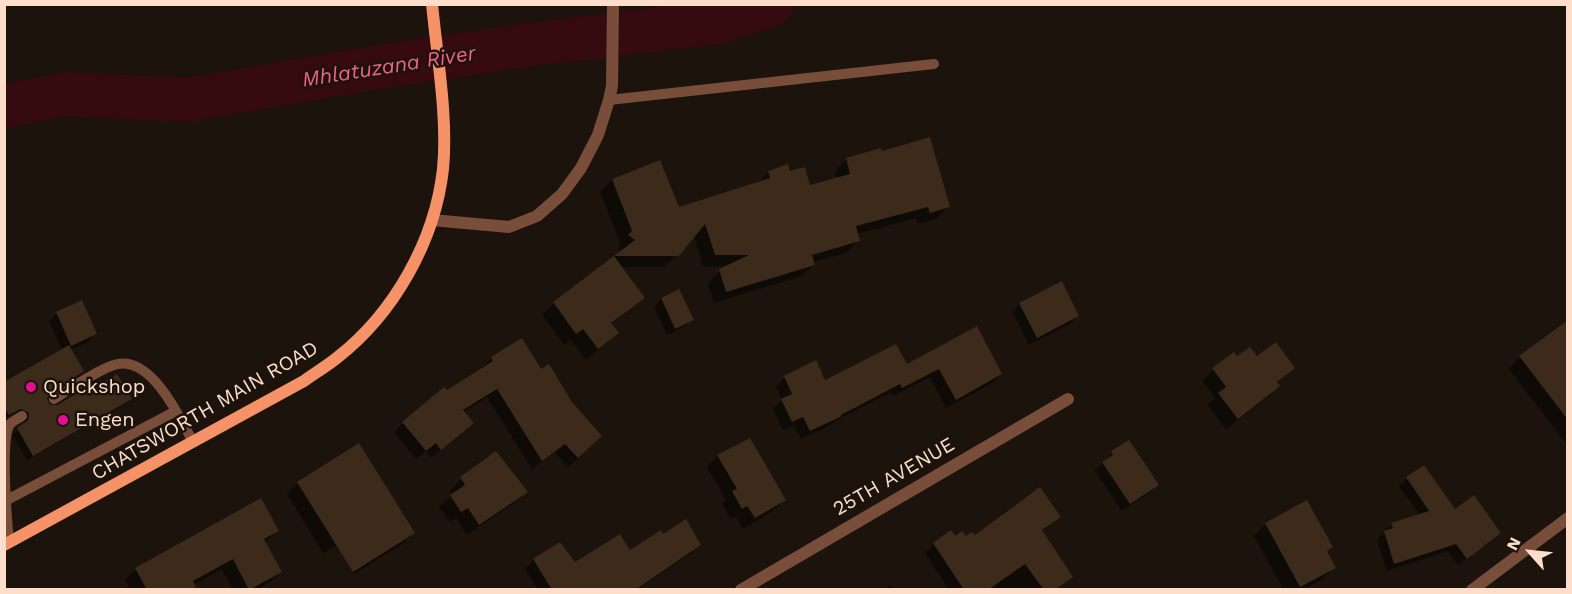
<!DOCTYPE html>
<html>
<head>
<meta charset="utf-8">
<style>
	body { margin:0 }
	#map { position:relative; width:1572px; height:594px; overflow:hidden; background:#1c130c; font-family:"Work Sans",sans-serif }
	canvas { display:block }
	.frame { position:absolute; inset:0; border:6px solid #fcdecb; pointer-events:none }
	.north { position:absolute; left:1500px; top:522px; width:60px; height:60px; -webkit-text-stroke:4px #1c130c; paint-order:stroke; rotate:297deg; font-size:16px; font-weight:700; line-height:24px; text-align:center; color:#fcdecb }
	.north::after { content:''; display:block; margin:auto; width:21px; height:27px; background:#fcdecb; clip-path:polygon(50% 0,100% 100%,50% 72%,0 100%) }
</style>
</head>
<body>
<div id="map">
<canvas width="1572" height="594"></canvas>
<div class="frame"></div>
<div class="north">N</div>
</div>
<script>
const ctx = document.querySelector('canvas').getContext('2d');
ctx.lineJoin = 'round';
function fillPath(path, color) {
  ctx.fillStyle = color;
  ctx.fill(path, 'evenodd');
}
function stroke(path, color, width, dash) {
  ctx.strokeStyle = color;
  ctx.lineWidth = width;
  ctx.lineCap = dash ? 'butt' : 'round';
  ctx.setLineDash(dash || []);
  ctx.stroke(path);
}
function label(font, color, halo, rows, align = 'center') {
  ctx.font = font + ' "Work Sans",sans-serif';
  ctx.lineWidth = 5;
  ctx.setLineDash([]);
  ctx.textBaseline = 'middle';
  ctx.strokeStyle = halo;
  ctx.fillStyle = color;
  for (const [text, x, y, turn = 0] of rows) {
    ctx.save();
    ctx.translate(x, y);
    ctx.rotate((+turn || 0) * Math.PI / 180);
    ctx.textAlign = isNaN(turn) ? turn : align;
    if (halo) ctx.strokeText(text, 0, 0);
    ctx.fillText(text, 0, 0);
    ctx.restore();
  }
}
fillPath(new Path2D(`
	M 847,159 L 948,207 L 936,219 L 918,224 L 916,218 L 856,234 L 858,241 L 846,253 L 813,262 L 814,264 L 802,276 L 714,303 L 708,283 L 720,271 L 729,266 L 703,267 L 694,235 L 665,267 L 621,267 L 643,297 L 611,324 L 617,333 L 586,360 L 570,339 L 564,345 L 542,315 L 554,303 L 622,251 L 618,247 L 621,244 L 600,192 L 612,180 L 660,162 L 678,209 L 757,184 L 768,172 L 787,166 L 789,173 L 809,187 L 837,179 L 835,171 Z
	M 678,291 L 692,319 L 684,327 L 667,335 L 654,307 L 661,299 Z
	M 1020,304 L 1077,316 L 1070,324 L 1029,345 L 1013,312 Z
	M 57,313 L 96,334 L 88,342 L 70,350 L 82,371 L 47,395 L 45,398 L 50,407 L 58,407 L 93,390 L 130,399 L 125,404 L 27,460 L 12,435 L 24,425 L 23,417 L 15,413 L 4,418 L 4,384 L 62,350 L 49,321 Z
	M 1568,325 L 1568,446 L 1509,369 L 1520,357 Z
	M 492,358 L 591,446 L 568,467 L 555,452 L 532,469 L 487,397 L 463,412 L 462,432 L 431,458 L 426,451 L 416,459 L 394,432 L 403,423 L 483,368 Z
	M 1237,358 L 1257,358 L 1293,368 L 1276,384 L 1278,386 L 1267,397 L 1226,429 L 1208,405 L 1215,398 L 1202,381 L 1213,370 Z
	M 906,366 L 1001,374 L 992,383 L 946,408 L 930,377 L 893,396 L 891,392 L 835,421 L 831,425 L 801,439 L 794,425 L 783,430 L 773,409 L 782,400 L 776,386 L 785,377 L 825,383 Z
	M 496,453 L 526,492 L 514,503 L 467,535 L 456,518 L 450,522 L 439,507 L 453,495 L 450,490 L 461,479 Z
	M 1112,453 L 1157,485 L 1149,493 L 1122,511 L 1095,471 Z
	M 718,456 L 784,499 L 773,511 L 743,529 L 736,516 L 731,519 L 722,504 L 726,500 L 707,467 Z
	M 1423,467 L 1454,511 L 1499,533 L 1458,565 L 1448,551 L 1387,571 L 1377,540 L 1392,524 L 1420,515 L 1399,486 Z
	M 298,483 L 413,533 L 402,544 L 354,574 L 337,546 L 323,553 L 287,494 Z
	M 1059,517 L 1041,532 L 1071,577 L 1057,590 L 949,590 L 925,553 L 934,544 L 955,538 L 974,537 Z
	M 1266,524 L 1334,567 L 1323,579 L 1303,590 L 1284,590 L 1254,536 Z
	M 277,531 L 265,542 L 280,572 L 270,582 L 257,590 L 233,590 L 222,569 L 193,585 L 196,590 L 123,590 L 129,586 L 125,580 L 136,570 Z
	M 663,536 L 700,544 L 691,553 L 636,590 L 538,590 L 525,569 L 534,560 L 574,564 L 629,552 Z
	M 891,585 L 894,590 L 884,590 Z`), '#0007');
stroke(new Path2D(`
	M 4,106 L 66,94 L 188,100 L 378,67 L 527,45 L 719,22 L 772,4`), '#360b0f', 44);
fillPath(new Path2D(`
	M 930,137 L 950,207 L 930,213 L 928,207 L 856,226 L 860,241 L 812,255 L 815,265 L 726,292 L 719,269 L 749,255 L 715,255 L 705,224 L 679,256 L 614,256 L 645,298 L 611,323 L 619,333 L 598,349 L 583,329 L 576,334 L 553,302 L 635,240 L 628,235 L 632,231 L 612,179 L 660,160 L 679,207 L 770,178 L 768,171 L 788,164 L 790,171 L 805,167 L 810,185 L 850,174 L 846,158 L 881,148 L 882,151 Z
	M 1062,281 L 1079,316 L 1037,338 L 1019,303 Z
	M 679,289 L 694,320 L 675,329 L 661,298 Z
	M 82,300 L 97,334 L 71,346 L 56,312 Z
	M 1568,320 L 1568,420 L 1519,356 Z
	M 977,326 L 1002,374 L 956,400 L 939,369 L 902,388 L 900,384 L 841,415 L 842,416 L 810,431 L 803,417 L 792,422 L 781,399 L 792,394 L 784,376 L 816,360 L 825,380 L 896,344 L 907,364 Z
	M 522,338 L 541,369 L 549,364 L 572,402 L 602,436 L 578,458 L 565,444 L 542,461 L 497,389 L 463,410 L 474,423 L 441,450 L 436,443 L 426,451 L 402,422 L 444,387 L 447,390 L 493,361 L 491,357 Z
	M 1276,342 L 1295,368 L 1277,382 L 1280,386 L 1238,419 L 1218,393 L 1226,387 L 1212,368 L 1234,352 L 1237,356 L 1250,347 L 1257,356 Z
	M 69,345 L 84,371 L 50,393 L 47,399 L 50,405 L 58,405 L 91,384 L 93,388 L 117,374 L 132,399 L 33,456 L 17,428 L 28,420 L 29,413 L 21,409 L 9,415 L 4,408 L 4,382 Z
	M 750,438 L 786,500 L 755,518 L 747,506 L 742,509 L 732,491 L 737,489 L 717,455 Z
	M 1129,440 L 1159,485 L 1130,504 L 1102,462 L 1113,455 L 1111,451 Z
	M 359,443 L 415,533 L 353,572 L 297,482 Z
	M 496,451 L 528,492 L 479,525 L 468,508 L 461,512 L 450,495 L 465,485 L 460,477 Z
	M 1424,465 L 1455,509 L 1474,495 L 1501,533 L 1467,559 L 1456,544 L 1394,564 L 1384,531 L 1393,528 L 1391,523 L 1429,511 L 1406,477 Z
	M 1040,487 L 1061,517 L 1042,530 L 1073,577 L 1055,590 L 1044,590 L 1025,564 L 988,590 L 964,590 L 933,543 L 951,530 L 955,536 L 962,531 L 966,536 L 972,532 L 975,535 Z
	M 261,498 L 279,531 L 264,539 L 282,572 L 249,590 L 233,559 L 193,581 L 197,590 L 147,590 L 135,568 Z
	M 1307,500 L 1333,547 L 1327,551 L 1336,568 L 1300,587 L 1265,523 Z
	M 686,519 L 701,545 L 635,590 L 552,590 L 533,559 L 560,542 L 575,562 L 620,534 L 630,550 L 661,530 L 663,534 Z`), '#3c2a1a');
stroke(new Path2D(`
	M 609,100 L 934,64
	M 54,399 C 72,388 91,374 111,366 C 149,350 179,416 193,442
	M 5,501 L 176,411
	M 9,542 C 7,521 0,439 10,424 C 13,421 19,418 22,416`), '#784d3a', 10);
stroke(new Path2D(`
	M 432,220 L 509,227 L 537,216 L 562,194 L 581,168 L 598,135 L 609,100 L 612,86 L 613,4
	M 741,590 L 1068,399
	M 1472,590 L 1568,518`), '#784d3a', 12);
stroke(new Path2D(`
	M 4,545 L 304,381 C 315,373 327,366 338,357 C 394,313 435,241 443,169 C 448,118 437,56 432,4`), '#f59268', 12);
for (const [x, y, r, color] of [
	[31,387,6,"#e40f95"],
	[63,420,6,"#e40f95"]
]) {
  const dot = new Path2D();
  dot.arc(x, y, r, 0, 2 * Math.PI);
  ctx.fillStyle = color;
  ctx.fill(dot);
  stroke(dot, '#1c130c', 2);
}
label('20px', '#fcdecb', '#1c130c', [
	["Quickshop",43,387],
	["Engen",75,420]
], 'left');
label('20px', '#fcdecb', '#1c130c', [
	["CHATSWORTH MAIN ROAD",205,411,-30],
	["25TH AVENUE",894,477,-30]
]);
label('italic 21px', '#f56087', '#1c130c', [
	["Mhlatuzana River",389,67,-9]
]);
</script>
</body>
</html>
